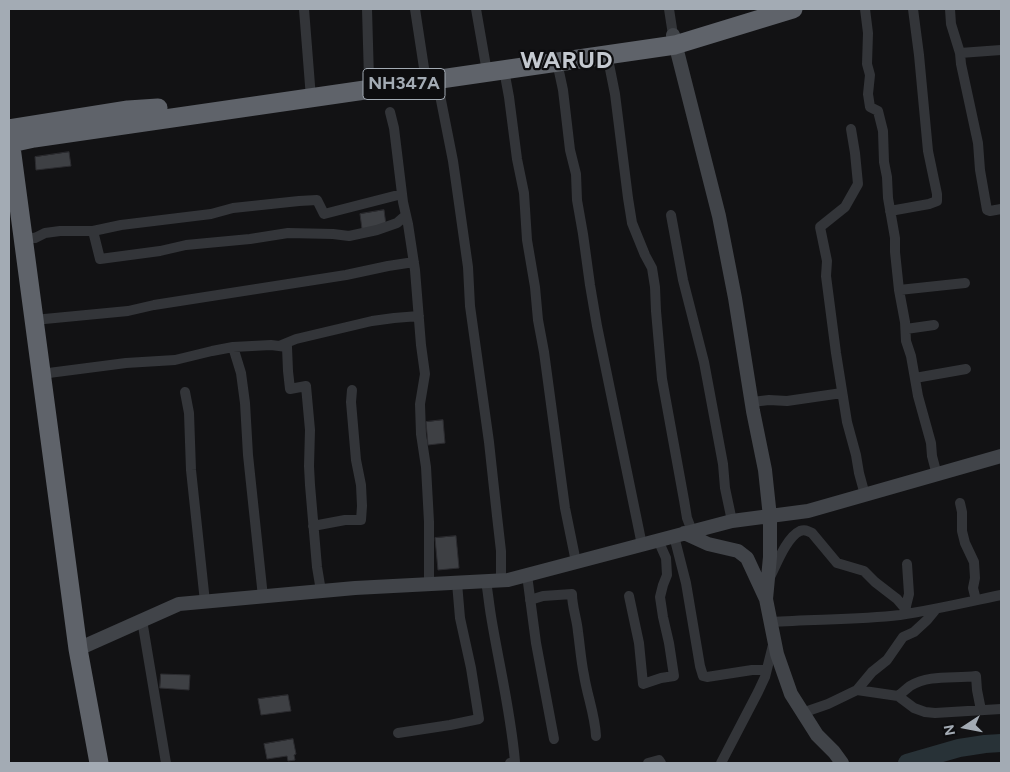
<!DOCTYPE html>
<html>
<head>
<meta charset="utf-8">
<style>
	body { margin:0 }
	#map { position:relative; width:1010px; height:772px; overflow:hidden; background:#121214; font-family:Figtree,sans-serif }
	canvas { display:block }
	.frame { position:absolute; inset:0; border:10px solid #a3abb4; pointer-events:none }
	.north { position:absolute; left:940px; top:702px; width:50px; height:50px; -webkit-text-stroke:4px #0d0d0f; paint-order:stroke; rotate:259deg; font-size:14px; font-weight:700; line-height:20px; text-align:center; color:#a3abb4 }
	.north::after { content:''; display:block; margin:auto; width:18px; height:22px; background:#a3abb4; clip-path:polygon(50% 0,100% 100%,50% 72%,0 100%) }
</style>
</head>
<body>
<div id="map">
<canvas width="1010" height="772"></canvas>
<div class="frame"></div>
<div class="north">N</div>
</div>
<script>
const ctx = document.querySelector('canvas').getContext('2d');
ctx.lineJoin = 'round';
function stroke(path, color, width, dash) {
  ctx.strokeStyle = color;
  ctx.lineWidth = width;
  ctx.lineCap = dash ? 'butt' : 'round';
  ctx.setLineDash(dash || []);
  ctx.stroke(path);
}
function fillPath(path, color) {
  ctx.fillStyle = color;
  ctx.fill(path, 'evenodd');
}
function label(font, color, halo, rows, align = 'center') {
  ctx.font = font + ' Figtree,sans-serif';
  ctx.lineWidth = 4.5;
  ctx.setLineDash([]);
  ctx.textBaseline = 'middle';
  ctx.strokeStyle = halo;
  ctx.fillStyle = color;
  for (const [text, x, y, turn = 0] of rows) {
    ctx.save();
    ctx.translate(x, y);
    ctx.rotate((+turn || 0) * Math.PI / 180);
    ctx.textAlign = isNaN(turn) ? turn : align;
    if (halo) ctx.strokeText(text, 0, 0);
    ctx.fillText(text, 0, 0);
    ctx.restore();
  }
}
stroke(new Path2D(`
	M 907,763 L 959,748 L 985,744 L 1001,743`), '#283237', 18);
const building = new Path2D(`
	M 69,152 L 71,166 L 36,170 L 35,157 Z
	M 384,210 L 386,225 L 362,229 L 360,214 Z
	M 443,420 L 445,443 L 428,445 L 426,422 Z
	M 456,536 L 459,568 L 438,570 L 435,538 Z
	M 161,674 L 190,675 L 189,690 L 160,688 Z
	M 288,695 L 291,711 L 261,715 L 258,699 Z
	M 293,739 L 296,754 L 294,755 L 295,760 L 288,761 L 287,756 L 267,759 L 264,744 Z`);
fillPath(building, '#3e4044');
stroke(building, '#2c2c30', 1);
stroke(new Path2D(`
	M 304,9 L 311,98
	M 367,9 L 369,79 L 371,88
	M 415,9 L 426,81
	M 476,9 L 487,72
	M 669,9 L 673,35
	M 865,9 L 868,33 L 867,64 L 870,75 L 868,94 L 870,107 L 878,111 L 883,131 L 884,162 L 887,177 L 888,198 L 895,238 L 895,252 L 899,290 L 905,322 L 906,341 L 911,356 L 918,396 L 931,443 L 932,456 L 937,475
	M 950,9 L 951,24 L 960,53 L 1001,50
	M 960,53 L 961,64 L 978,143 L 980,170 L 987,210 L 990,211 L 1001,209
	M 607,54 L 615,94 L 628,198 L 632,223 L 645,255 L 652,268 L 655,287 L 656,311 L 662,379 L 684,500 L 687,518 L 692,531
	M 557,62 L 563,90 L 570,150 L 576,174 L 577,200 L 583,234 L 590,285 L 597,326 L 642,545
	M 504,70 L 509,97 L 517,159 L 524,193 L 527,240 L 535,287 L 538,320 L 544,352 L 565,508 L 576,562
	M 437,80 L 453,161 L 468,267 L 470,306 L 489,442 L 497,516 L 501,551 L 501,580
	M 390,112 L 394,128 L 403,202 L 408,224 L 415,270 L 421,345 L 425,374 L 420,404 L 421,434 L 426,467 L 429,522 L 429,584
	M 851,129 L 855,153 L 858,184 L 845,207 L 820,227 L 827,261 L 826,276 L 836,353 L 847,422 L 856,455 L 859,473 L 865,495
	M 890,211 L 929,204 L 937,201 L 937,194 L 928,151 L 919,55 L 913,9
	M 671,215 L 683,280 L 704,362 L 723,464 L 725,488 L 732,521
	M 93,231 L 121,225 L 211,214 L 233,208 L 299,201 L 317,200 L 324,214 L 402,194
	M 23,237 L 35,238 L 45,233 L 60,231 L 93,231 L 100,259 L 160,251 L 186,245 L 250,239 L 288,233 L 333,234 L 349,236 L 377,230 L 397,223 L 406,215
	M 899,290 L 965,283
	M 34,320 L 128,311 L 154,305 L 346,275 L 388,266 L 414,262
	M 906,329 L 934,325
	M 279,346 L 296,339 L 372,321 L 394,318 L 419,316
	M 233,347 L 241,373 L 245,403 L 248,455 L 263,597
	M 41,374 L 126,363 L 175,360 L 212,351 L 233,347 L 271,345 L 287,347 L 288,371 L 290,389 L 306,386 L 310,430 L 309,466 L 310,485 L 317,567 L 321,591
	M 915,378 L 966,369
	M 185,392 L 189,413 L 191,470 L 205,602
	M 752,402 L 769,400 L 787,401 L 842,393
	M 960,503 L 962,512 L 962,531 L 965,543 L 974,562 L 975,578 L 973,588 L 976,600
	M 313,526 L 345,520 L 361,520 L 362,506 L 361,485 L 356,460 L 351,402 L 352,390
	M 674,536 L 686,583 L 700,666 L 703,676 L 707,677 L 752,670 L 766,670
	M 527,575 L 536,643 L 554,739
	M 771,575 C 777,563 787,537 800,531 C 805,529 808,531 812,533 L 837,563 L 864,571 L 875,582 L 897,599 L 909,613
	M 486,581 C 488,593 489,604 491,616 C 499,665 511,713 515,762 L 510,763
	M 629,596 L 639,643 L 643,684 L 661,678 L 674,676 L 669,643 L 663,617 L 660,597 L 663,585 L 667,575 L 666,558 L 658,540
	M 530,600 L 543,596 L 572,594 C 572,607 577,619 578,632 C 580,646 581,661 584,675 C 587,695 595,715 596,736
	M 905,610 L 909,594 L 907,564
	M 142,620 L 166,763
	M 771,622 C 814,619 857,620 900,615 C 934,610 968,602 1001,595
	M 857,690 L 898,696 L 914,708 L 925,712 L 935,713 L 1001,709
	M 898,696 C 902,693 906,689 910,686 C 930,674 954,679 976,676 L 977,690 L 981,710
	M 802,713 L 828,704 L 857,690 L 872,672 L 887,660 L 903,637 L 914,632 L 927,620 L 936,609
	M 398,733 L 450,725 L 479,719 L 471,668 L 460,618 L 457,583
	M 648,763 L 659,760 L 661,763
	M 721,763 L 758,692 L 765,677 L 774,641`), '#333539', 10);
stroke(new Path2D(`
	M 673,35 L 719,216 L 735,298 L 753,411 L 765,470 L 770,517 L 770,557 L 766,599
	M 684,533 L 708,544 L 738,551 L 747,558 L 766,599 L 777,654 L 791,694 L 817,735 L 834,752 L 842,763
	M 78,649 L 179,604 L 355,588 L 508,580 L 732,521 L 808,511 L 1001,456`), '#414449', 14);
stroke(new Path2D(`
	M 9,129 L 128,110 L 158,108
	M 9,132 L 78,649 L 99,763
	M 11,143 L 34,138 L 675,45 L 793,9`), '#5f636a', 19);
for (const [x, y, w] of [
	[404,84,82]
]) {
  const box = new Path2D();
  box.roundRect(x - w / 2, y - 15.5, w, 31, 4);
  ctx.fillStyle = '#0d0d0f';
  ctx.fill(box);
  stroke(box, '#a3abb4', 1);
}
label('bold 18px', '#a3abb4', null, [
	["NH347A",404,84]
]);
ctx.letterSpacing = '1px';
label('bold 24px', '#c4c9d0', '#0d0d0f', [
	["WARUD",567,61]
]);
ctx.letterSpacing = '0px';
</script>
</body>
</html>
